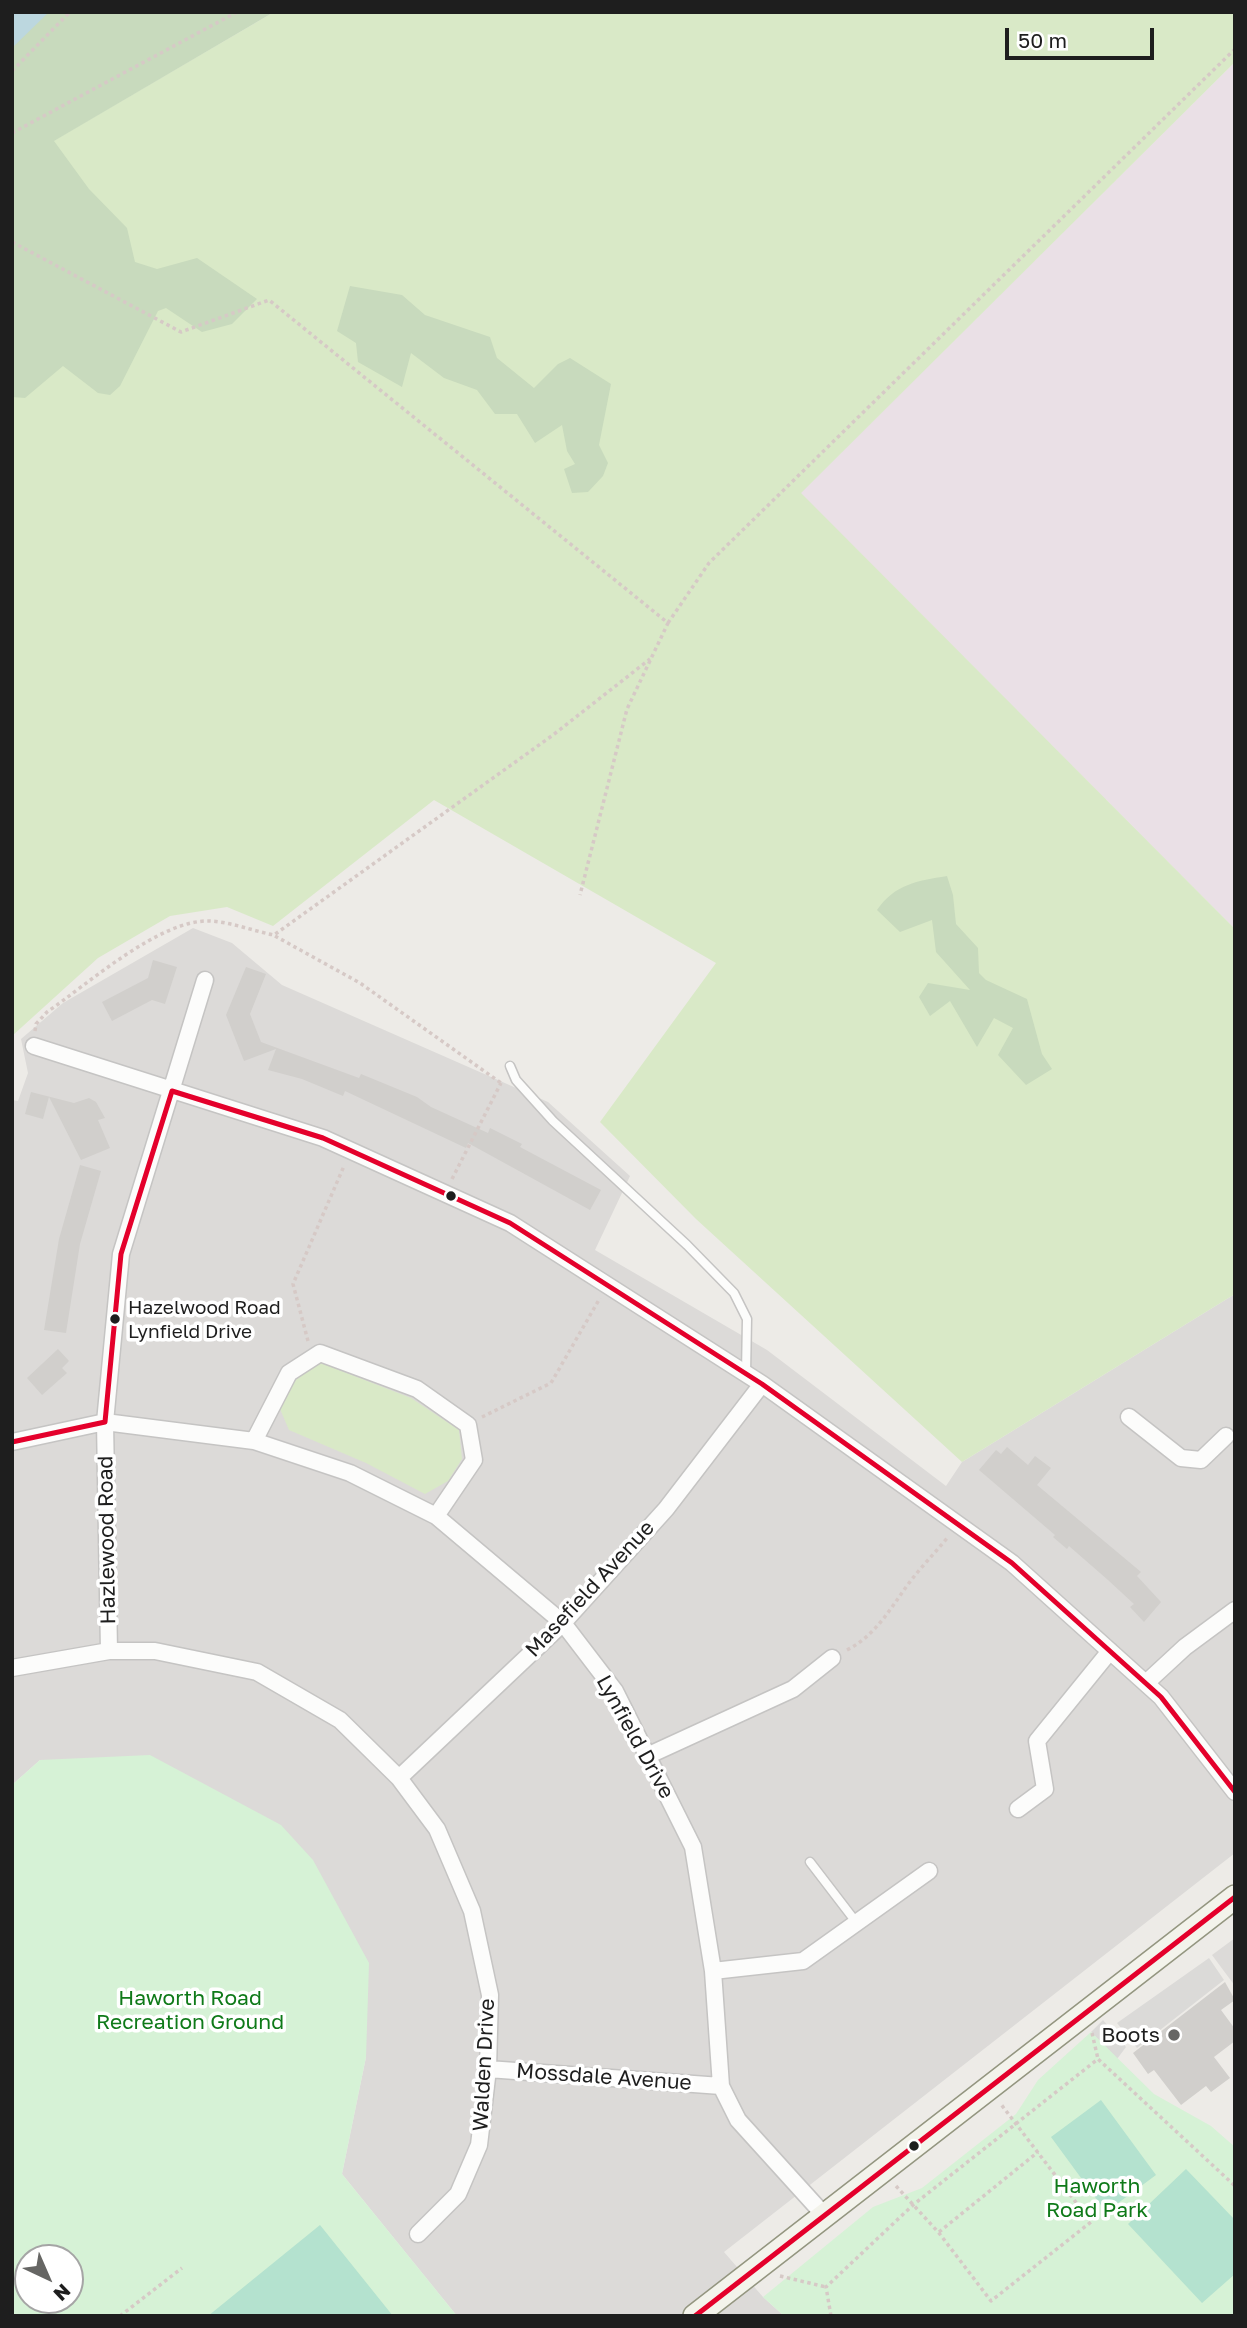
<!DOCTYPE html>
<html>
<head>
<meta charset="utf-8">
<style>
	body { margin:0 }
	#map { position:relative; width:1247px; height:2328px; overflow:hidden; background:#edebe7; font-family:"Golos Text",sans-serif }
	canvas { display:block }
	.frame { position:absolute; inset:0; border:14px solid #1e1e1e; pointer-events:none }
	.north { position:absolute; left:14px; top:2244px; width:70px; height:70px; box-sizing:border-box; background:#fff; border:2px solid #a5a5a5; border-radius:50%; rotate:136deg; font-size:19px; font-weight:700; line-height:28px; text-align:center; color:#1e1e1e }
	.north::after { content:''; display:block; margin:auto; width:24px; height:32px; background:#666664; clip-path:polygon(50% 0,100% 100%,50% 72%,0 100%) }
	.scale { position:absolute; left:1005px; top:28px; width:149px; height:32px; box-sizing:border-box; border:4px solid #1e1e1e; border-top:0; padding-left:9px; font-size:21px; line-height:24px; white-space:nowrap; color:#1e1e1e; -webkit-text-stroke:5px #fff; paint-order:stroke }
</style>
</head>
<body>
<div id="map">
<canvas width="1247" height="2328"></canvas>
<div class="frame"></div>
<div class="north">N</div>
<div class="scale">50 m</div>
</div>
<script>
const ctx = document.querySelector('canvas').getContext('2d');
ctx.lineJoin = 'round';
function fillPath(path, color) {
  ctx.fillStyle = color;
  ctx.fill(path, 'evenodd');
}
function stroke(path, color, width, dash) {
  ctx.strokeStyle = color;
  ctx.lineWidth = width;
  ctx.lineCap = dash ? 'butt' : 'round';
  ctx.setLineDash(dash || []);
  ctx.stroke(path);
}
function label(font, color, halo, rows, align = 'center') {
  ctx.font = font + ' "Golos Text",sans-serif';
  ctx.lineWidth = 7;
  ctx.setLineDash([]);
  ctx.textBaseline = 'middle';
  ctx.strokeStyle = halo;
  ctx.fillStyle = color;
  for (const [text, x, y, turn = 0] of rows) {
    ctx.save();
    ctx.translate(x, y);
    ctx.rotate((+turn || 0) * Math.PI / 180);
    ctx.textAlign = isNaN(turn) ? turn : align;
    if (halo) ctx.strokeText(text, 0, 0);
    ctx.fillText(text, 0, 0);
    ctx.restore();
  }
}
fillPath(new Path2D(`
	M 193,928 L 232,943 L 282,985 L 548,1102 L 630,1176 L 595,1250 L 767,1350 L 946,1486 L 962,1462 L 1235,1294 L 1235,1853 L 724,2252 L 763,2297 L 784,2316 L 457,2316 L 342,2174 L 366,2057 L 40,1760 L 12,1785 L 12,1100 L 18,1101 L 28,1073 L 21,1039 L 63,1003 Z
	M 1235,1938 L 1235,1986 L 1212,1955 Z`), '#dcdad8');
fillPath(new Path2D(`
	M 1235,62 L 1235,929 L 800,493 Z`), '#eae0e6');
fillPath(new Path2D(`
	M 1209,1958 L 1224,1980 L 1137,2048 L 1117,2023 Z
	M 1103,2020 L 1126,2047 L 1117,2059 L 1091,2032 Z`), '#dbdad8');
fillPath(new Path2D(`
	M 274,12 L 1235,12 L 1235,62 L 801,493 L 1235,929 L 1235,1294 L 962,1462 L 696,1219 L 600,1122 L 716,963 L 434,800 L 273,926 L 227,907 L 170,916 L 98,958 L 12,1036 L 12,160 L 53,141 Z
	M 321,1363 L 411,1398 L 459,1430 L 462,1459 L 448,1481 L 425,1494 L 366,1463 L 289,1430 L 280,1409 L 296,1377 Z`), '#d9e9c7');
fillPath(new Path2D(`
	M 12,12 L 274,12 L 54,141 L 89,189 L 127,228 L 135,262 L 157,269 L 197,258 L 257,299 L 232,324 L 202,332 L 166,308 L 158,311 L 120,386 L 110,395 L 98,393 L 63,366 L 25,398 L 12,397 Z
	M 350,286 L 402,295 L 425,315 L 490,337 L 497,358 L 534,388 L 558,364 L 570,358 L 611,384 L 599,445 L 608,463 L 603,476 L 588,492 L 572,493 L 564,469 L 575,464 L 567,451 L 562,425 L 535,443 L 517,414 L 495,414 L 477,390 L 444,378 L 411,353 L 402,387 L 358,362 L 356,343 L 337,331 Z
	M 947,876 L 953,895 L 956,924 L 978,948 L 979,973 L 986,980 L 1027,999 L 1042,1054 L 1052,1069 L 1026,1085 L 998,1055 L 1013,1028 L 994,1018 L 977,1047 L 950,1001 L 930,1016 L 919,997 L 928,983 L 970,990 L 936,952 L 932,920 L 900,932 L 877,910 C 895,884 917,881 947,876 Z`), '#c8dabd');
fillPath(new Path2D(`
	M 150,1755 L 281,1825 L 313,1860 L 369,1963 L 366,2057 L 342,2174 L 457,2316 L 12,2316 L 12,1785 L 40,1760 ZM 28,2258 L 70,2258 L 70,2300 L 28,2300 Z
	M 1091,2032 L 1154,2094 L 1211,2126 L 1235,2147 L 1235,2316 L 784,2316 L 763,2297 L 873,2207 L 922,2188 L 1016,2114 L 1038,2080 Z`), '#d6f2d6');
fillPath(new Path2D(`
	M 1101,2100 L 1156,2175 L 1106,2212 L 1051,2137 Z
	M 1186,2169 L 1235,2220 L 1235,2274 L 1202,2303 L 1128,2224 Z
	M 320,2225 L 393,2316 L 208,2316 Z`), '#b4e2cf');
fillPath(new Path2D(`
	M 12,12 L 49,12 L 12,48 Z`), '#bcd7df');
fillPath(new Path2D(`
	M 153,960 L 177,967 L 165,1004 L 152,1000 L 112,1021 L 102,1002 L 148,978 Z
	M 246,967 L 266,974 L 250,1014 L 261,1042 L 359,1078 L 361,1074 L 417,1097 L 431,1107 L 488,1133 L 490,1128 L 522,1144 L 520,1147 L 601,1190 L 590,1210 L 468,1143 L 466,1148 L 345,1091 L 343,1096 L 302,1079 L 268,1070 L 276,1049 L 244,1061 L 226,1015 Z
	M 31,1092 L 74,1103 L 89,1098 L 96,1102 L 105,1118 L 98,1120 L 110,1148 L 81,1160 L 49,1097 L 43,1119 L 25,1114 Z
	M 80,1165 L 101,1171 L 80,1244 L 66,1333 L 44,1330 L 59,1239 Z
	M 58,1349 L 69,1361 L 62,1368 L 67,1373 L 42,1395 L 27,1378 Z
	M 1007,1447 L 1028,1465 L 1035,1456 L 1051,1468 L 1037,1485 L 1141,1572 L 1137,1576 L 1161,1602 L 1144,1622 L 1130,1607 L 1134,1604 L 1108,1580 L 1069,1546 L 1067,1549 L 1053,1537 L 1055,1535 L 979,1470 L 996,1450 L 1001,1454 Z
	M 1225,1982 L 1235,2000 L 1221,2010 L 1235,2029 L 1235,2041 L 1214,2057 L 1230,2078 L 1211,2092 L 1206,2086 L 1181,2105 L 1154,2070 L 1148,2074 L 1133,2053 Z`), '#d1cfcc');
const service = new Path2D(`
	M 510,1066 L 516,1080 L 553,1121 L 687,1245 L 734,1293 L 747,1319 L 746,1373
	M 810,1862 L 856,1922`);
const minor = new Path2D(`
	M 34,1046 L 323,1138 L 510,1223 L 762,1384 L 1012,1563 L 1161,1697 L 1235,1792
	M 1129,1417 L 1181,1458 L 1201,1460 L 1226,1436
	M 254,1441 L 289,1373 L 320,1353 L 417,1389 L 468,1425 L 474,1460 L 436,1516
	M 12,1442 L 105,1422 L 254,1441 L 350,1473 L 436,1516 L 563,1623 L 615,1691 L 693,1847 L 713,1971 L 721,2086 L 738,2120 L 825,2216
	M 109,1651 L 105,1422 L 121,1254 L 205,980
	M 12,1668 L 109,1651 L 155,1651 L 257,1672 L 340,1720 L 399,1778 L 437,1829 L 472,1911 L 490,1995 L 488,2069 L 479,2145 L 458,2194 L 418,2234
	M 1146,1683 L 1185,1647 L 1235,1610
	M 647,1756 L 793,1689 L 832,1658
	M 399,1778 L 563,1623 L 666,1509 L 762,1384
	M 1018,1809 L 1045,1789 L 1037,1741 L 1110,1651
	M 713,1971 L 803,1961 L 929,1871
	M 488,2069 L 721,2086`);
const secondary = new Path2D(`
	M 695,2316 L 1235,1897`);
stroke(service, '#c5c4c3', 11);
stroke(minor, '#c5c4c3', 19);
stroke(secondary, '#949680', 26);
stroke(new Path2D(`
	M 12,71 L 70,12
	M 12,133 L 237,12
	M 12,242 L 181,332 L 269,300 L 668,623 L 627,709 L 580,895
	M 668,623 L 709,563 L 1235,49
	M 275,936 L 360,983 L 501,1083
	M 35,1031 L 36,1024 L 47,1012 C 88,984 160,919 210,921 C 231,922 253,931 274,935 L 553,735 L 650,659
	M 452,1179 L 501,1083
	M 308,1341 L 293,1284 L 344,1166
	M 482,1417 L 551,1383 L 600,1298
	M 847,1650 C 876,1635 890,1609 909,1583 C 921,1567 935,1553 948,1537
	M 1092,2033 L 1098,2059
	M 896,2186 L 939,2233 L 991,2301 L 1091,2222 L 1000,2103
	M 939,2232 L 1038,2152
	M 780,2276 L 826,2287
	M 120,2316 L 182,2268
	M 831,2316 L 826,2287 L 913,2205 L 1098,2059 L 1235,2186`), '#d6c9c6', 3.5, [3.5, 3.5]);
stroke(service, '#fcfcfb', 8);
stroke(minor, '#fcfcfb', 16);
stroke(secondary, '#f3f3eb', 23);
stroke(new Path2D(`
	M 12,1442 L 105,1422 L 121,1254 L 172,1091 L 323,1138 L 510,1223 L 762,1384 L 1012,1563 L 1161,1697 L 1235,1792
	M 695,2316 L 1235,1897`), '#e4002b', 5);
for (const [x, y, r, color] of [
	[451,1196,6,"#1e1e1e"],
	[115,1319,6,"#1e1e1e"],
	[1174,2035,7,"#666664"],
	[914,2146,6,"#1e1e1e"]
]) {
  const dot = new Path2D();
  dot.arc(x, y, r, 0, 2 * Math.PI);
  ctx.fillStyle = color;
  ctx.fill(dot);
  stroke(dot, '#fff', 2.5);
}
label('19px', '#1e1e1e', '#fff', [
	["Hazelwood Road",128,1308],
	["Lynfield Drive",128,1332]
], 'left');
label('21px', '#1e1e1e', '#fff', [
	["Hazlewood Road",107,1540,-91],
	["Masefield Avenue",590,1589,-47],
	["Lynfield Drive",635,1737,61],
	["Walden Drive",484,2065,-87],
	["Mossdale Avenue",604,2077,4]
]);
label('21px', '#0f7a19', '#fff', [
	["Haworth Road",190,1998],
	["Recreation Ground",190,2022],
	["Haworth",1097,2186],
	["Road Park",1097,2210]
]);
label('21px', '#1e1e1e', '#fff', [
	["Boots",1160,2035]
], 'right');
</script>
</body>
</html>
